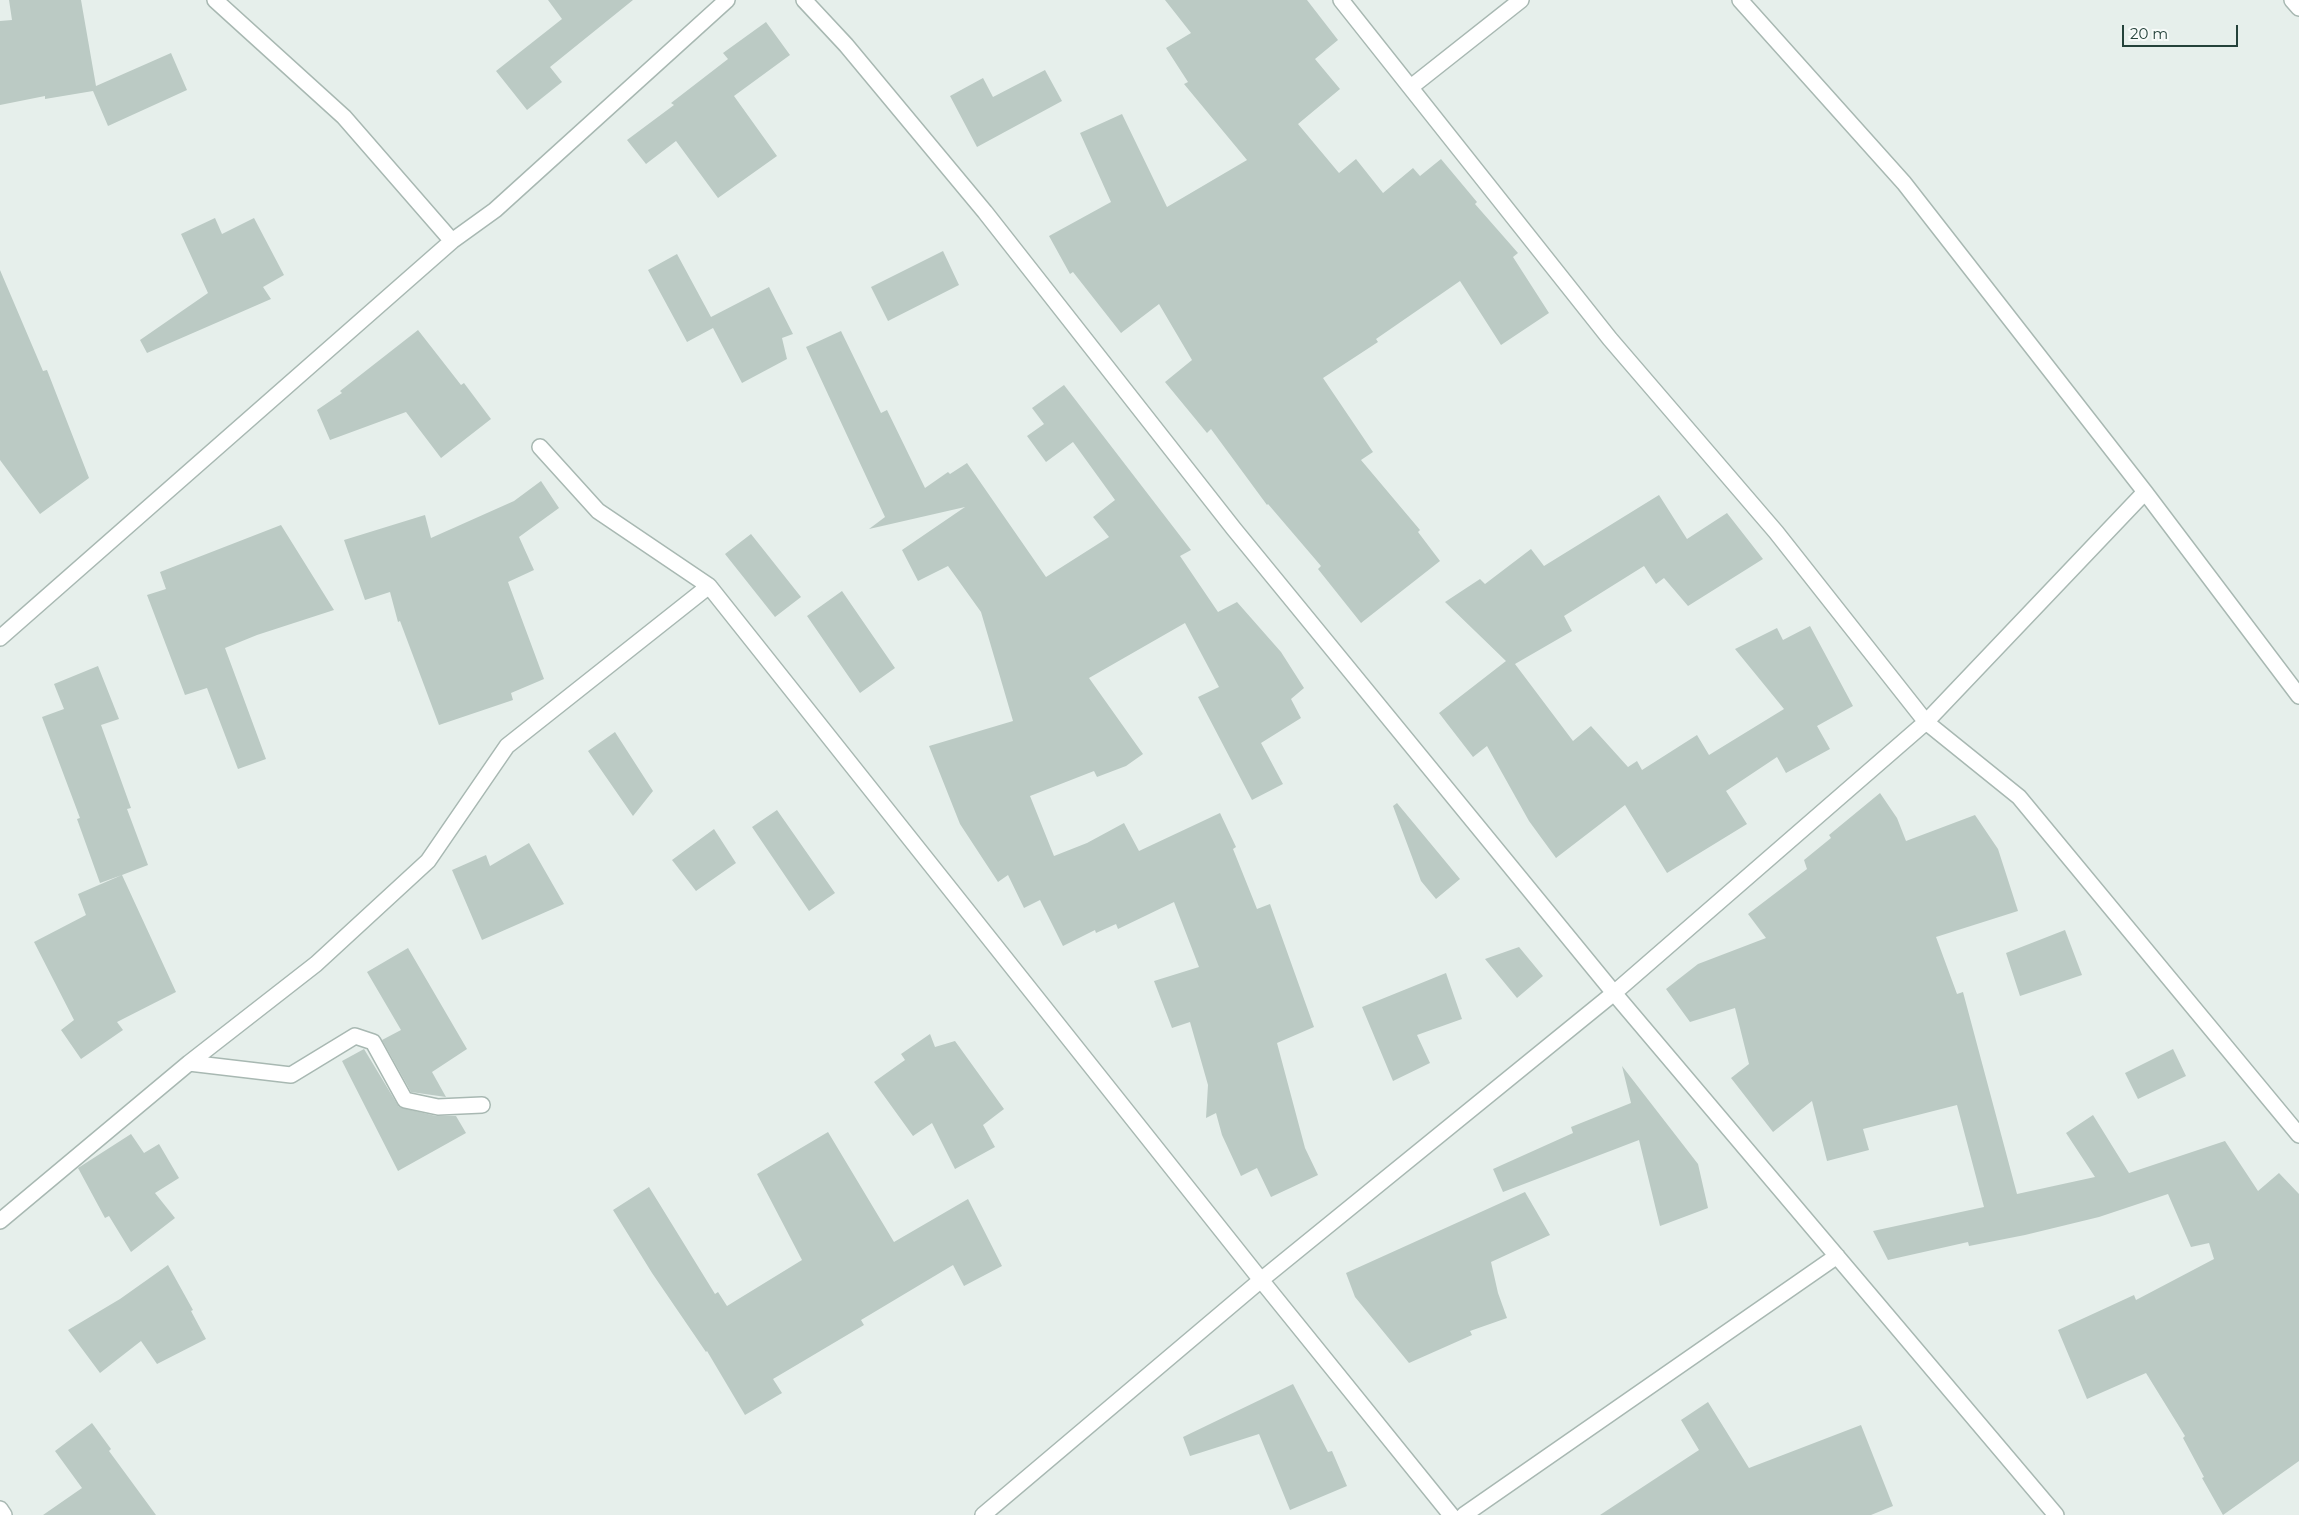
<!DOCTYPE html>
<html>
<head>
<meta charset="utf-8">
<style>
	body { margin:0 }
	#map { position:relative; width:2299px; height:1515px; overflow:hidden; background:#e6efeb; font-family:Montserrat,sans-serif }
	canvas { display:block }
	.scale { position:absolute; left:2122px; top:25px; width:116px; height:22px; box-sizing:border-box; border:2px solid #24423a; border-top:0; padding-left:6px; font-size:15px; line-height:18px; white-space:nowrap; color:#24423a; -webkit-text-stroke:4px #f7fbf9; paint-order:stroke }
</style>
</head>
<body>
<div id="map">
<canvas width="2299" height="1515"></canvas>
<div class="scale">20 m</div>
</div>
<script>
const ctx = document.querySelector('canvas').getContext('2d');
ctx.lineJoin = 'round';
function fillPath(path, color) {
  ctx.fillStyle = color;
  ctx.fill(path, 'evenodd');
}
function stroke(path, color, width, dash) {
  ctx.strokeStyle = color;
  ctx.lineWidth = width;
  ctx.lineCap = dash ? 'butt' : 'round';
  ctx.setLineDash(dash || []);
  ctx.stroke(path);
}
fillPath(new Path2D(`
	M 9,0 L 81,0 L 96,86 L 171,53 L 187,90 L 108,126 L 93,91 L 45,99 L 45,96 L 0,105 L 0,21 L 12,20 Z
	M 548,0 L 633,0 L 550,67 L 562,82 L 527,110 L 496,71 L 562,19 Z
	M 1165,0 L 1307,0 L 1338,40 L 1315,59 L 1340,89 L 1298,124 L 1339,173 L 1356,159 L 1383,193 L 1413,168 L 1420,176 L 1441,159 L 1477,202 L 1475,204 L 1518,253 L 1513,257 L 1549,313 L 1501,345 L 1460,281 L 1376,339 L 1378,342 L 1323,378 L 1373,452 L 1361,460 L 1420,530 L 1418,532 L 1440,561 L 1361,623 L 1318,569 L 1321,566 L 1268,504 L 1267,505 L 1211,429 L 1207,433 L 1165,382 L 1192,360 L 1159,304 L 1121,333 L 1073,272 L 1070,274 L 1049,236 L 1111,202 L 1080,133 L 1122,114 L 1167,207 L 1247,160 L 1184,84 L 1188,82 L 1166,48 L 1191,33 Z
	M 766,22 L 790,55 L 734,96 L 777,156 L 718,198 L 676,141 L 646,164 L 627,140 L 674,105 L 671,103 L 728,59 L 723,53 Z
	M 1045,70 L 1062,101 L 977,147 L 950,96 L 983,78 L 993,97 Z
	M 215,218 L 222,234 L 254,218 L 284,275 L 263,287 L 271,299 L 147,353 L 140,340 L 208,293 L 181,234 Z
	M 943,251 L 959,285 L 888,321 L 871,287 Z
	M 677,254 L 711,317 L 769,287 L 793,334 L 782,338 L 787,359 L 742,383 L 713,328 L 687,342 L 648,270 Z
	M 0,270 L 43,371 L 47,370 L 89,478 L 40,514 L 0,460 Z
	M 418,330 L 461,385 L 464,383 L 491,419 L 441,458 L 406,412 L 330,440 L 317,410 L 342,393 L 340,391 Z
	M 841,331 L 881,413 L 887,410 L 925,488 L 948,472 L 950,474 L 967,463 L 1046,577 L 1109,537 L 1093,517 L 1115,500 L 1073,442 L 1046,462 L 1027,436 L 1044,424 L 1032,408 L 1064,385 L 1191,550 L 1180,556 L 1218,612 L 1237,602 L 1281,652 L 1304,688 L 1291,699 L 1301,718 L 1261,743 L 1283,784 L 1252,800 L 1198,697 L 1219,687 L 1185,623 L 1089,678 L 1143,754 L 1126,766 L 1097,777 L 1094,771 L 1030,796 L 1054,856 L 1087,843 L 1124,823 L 1139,851 L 1220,813 L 1236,847 L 1233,849 L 1257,909 L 1270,904 L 1314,1027 L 1277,1043 L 1305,1148 L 1318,1175 L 1271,1197 L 1257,1168 L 1241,1176 L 1222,1135 L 1216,1113 L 1206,1118 L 1208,1085 L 1190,1022 L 1172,1028 L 1154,981 L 1199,967 L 1174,902 L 1118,929 L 1116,924 L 1096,933 L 1095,930 L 1063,946 L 1040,900 L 1024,908 L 1008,875 L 998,882 L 960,824 L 929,746 L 1013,721 L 981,612 L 948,566 L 918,581 L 902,550 L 965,507 L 869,529 L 885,517 L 806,347 Z
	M 541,481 L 559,508 L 519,537 L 534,570 L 508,582 L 544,679 L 511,693 L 513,700 L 439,725 L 400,621 L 398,622 L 390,592 L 365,600 L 344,540 L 425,515 L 431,538 L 514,501 Z
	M 1659,495 L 1687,539 L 1727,513 L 1763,559 L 1688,606 L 1664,578 L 1656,584 L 1644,566 L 1564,616 L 1572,631 L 1515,664 L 1573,741 L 1591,726 L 1628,767 L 1637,761 L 1642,770 L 1697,735 L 1709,755 L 1784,709 L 1735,649 L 1777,628 L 1783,640 L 1810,626 L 1853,706 L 1817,726 L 1830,749 L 1786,773 L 1777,757 L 1726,791 L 1747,824 L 1667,873 L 1625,805 L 1556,858 L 1529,821 L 1487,746 L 1473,757 L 1439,713 L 1506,661 L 1445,602 L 1480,579 L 1485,584 L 1531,549 L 1544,566 Z
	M 281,525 L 334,610 L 257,635 L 225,648 L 266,759 L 238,769 L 207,688 L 185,695 L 147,595 L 166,589 L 160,572 Z
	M 751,534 L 801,597 L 775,617 L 725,554 Z
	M 842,591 L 895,668 L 860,693 L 807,616 Z
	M 98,666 L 119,719 L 101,725 L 131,808 L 127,809 L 148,865 L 122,875 L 176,992 L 117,1022 L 123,1030 L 81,1059 L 61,1030 L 74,1020 L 34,942 L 86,915 L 78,894 L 122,875 L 100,883 L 77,819 L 80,818 L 42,717 L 64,709 L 54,684 Z
	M 615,732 L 653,791 L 633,816 L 588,751 Z
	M 1880,793 L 1897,818 L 1906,841 L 1975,815 L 1998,849 L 2018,911 L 1936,937 L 1957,994 L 1963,992 L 2017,1194 L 2095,1177 L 2066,1133 L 2093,1115 L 2129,1173 L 2225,1141 L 2258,1191 L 2279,1173 L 2299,1194 L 2299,1461 L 2223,1515 L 2202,1478 L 2204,1477 L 2183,1438 L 2185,1436 L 2146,1373 L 2087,1399 L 2058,1330 L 2134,1295 L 2136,1300 L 2214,1259 L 2209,1243 L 2191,1247 L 2168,1194 L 2099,1217 L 2025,1235 L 1969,1246 L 1968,1242 L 1888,1260 L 1873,1231 L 1984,1207 L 1957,1105 L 1863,1129 L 1869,1150 L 1827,1161 L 1812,1101 L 1773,1132 L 1731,1078 L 1749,1064 L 1735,1008 L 1690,1022 L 1666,989 L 1698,964 L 1766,938 L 1748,914 L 1807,869 L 1804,860 L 1831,838 L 1829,835 Z
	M 1397,803 L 1460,879 L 1436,899 L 1421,881 L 1393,806 Z
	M 777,810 L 835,893 L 809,911 L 752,827 Z
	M 714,829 L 736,863 L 696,891 L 672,860 Z
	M 529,843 L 564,904 L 482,940 L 452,870 L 486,855 L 490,866 Z
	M 2065,930 L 2082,975 L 2020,996 L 2006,953 Z
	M 1519,947 L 1543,976 L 1517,998 L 1485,959 Z
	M 408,948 L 467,1049 L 432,1072 L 446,1097 L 411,1092 L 382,1040 L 401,1030 L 367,972 Z
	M 1446,973 L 1462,1019 L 1417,1035 L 1430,1063 L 1393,1081 L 1362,1007 Z
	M 930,1034 L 935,1047 L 955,1041 L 1004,1109 L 983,1125 L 995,1147 L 955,1169 L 932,1123 L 913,1136 L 874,1082 L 905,1060 L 901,1054 Z
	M 364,1049 L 399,1107 L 436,1116 L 456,1116 L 466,1133 L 398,1171 L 342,1061 Z
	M 2173,1049 L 2186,1076 L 2138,1099 L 2125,1073 Z
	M 1622,1066 L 1698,1164 L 1708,1208 L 1660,1226 L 1639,1140 L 1503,1192 L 1493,1169 L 1573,1133 L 1571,1127 L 1631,1103 Z
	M 828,1132 L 894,1242 L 968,1199 L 1002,1266 L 964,1286 L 953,1265 L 861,1320 L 864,1325 L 773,1379 L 782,1393 L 745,1415 L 707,1351 L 706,1352 L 652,1273 L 613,1210 L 649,1187 L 715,1294 L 718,1292 L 727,1306 L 802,1260 L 757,1174 Z
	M 131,1134 L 144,1153 L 159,1144 L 179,1178 L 155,1193 L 175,1218 L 131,1252 L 109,1216 L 105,1218 L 78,1168 Z
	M 1525,1192 L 1550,1235 L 1491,1262 L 1498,1293 L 1507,1318 L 1470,1331 L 1472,1335 L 1409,1363 L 1355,1297 L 1346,1273 Z
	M 168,1265 L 193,1310 L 191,1311 L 206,1339 L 157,1364 L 141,1341 L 100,1373 L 68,1330 L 120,1299 Z
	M 1293,1384 L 1328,1452 L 1332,1451 L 1347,1486 L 1290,1510 L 1259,1434 L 1190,1456 L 1183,1437 Z
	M 1708,1402 L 1749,1468 L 1861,1425 L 1893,1506 L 1871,1515 L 1600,1515 L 1699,1450 L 1681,1420 Z
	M 92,1423 L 111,1449 L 109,1451 L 156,1515 L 43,1515 L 82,1488 L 55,1451 Z`), '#bbcac4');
const minor = new Path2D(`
	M 215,0 L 344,117 L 452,241
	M 804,0 L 846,45 L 985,212 L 1234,529 L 1614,993 L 2056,1515
	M 1341,0 L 1610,339 L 1776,532 L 1926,722 L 2019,797 L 2299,1135
	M 1740,0 L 1904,183 L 2145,492 L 2299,696
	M 2292,0 L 2299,8
	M 1411,87 L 1521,0
	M 540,447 L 598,511 L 709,586
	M 0,638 L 452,241 L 495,210 L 727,0
	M 189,1063 L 316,964 L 428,861 L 507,746 L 709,586 L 1261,1280 L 1451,1515
	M 0,1221 L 189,1063 L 291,1075 L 355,1036 L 373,1042 L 405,1100 L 438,1107 L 482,1105
	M 0,1509 L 4,1515
	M 983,1515 L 1261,1280 L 1614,993 L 1926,722 L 2145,492
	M 1464,1515 L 1837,1256`);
stroke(minor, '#a8b8b2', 18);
stroke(minor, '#fff', 15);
</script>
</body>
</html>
